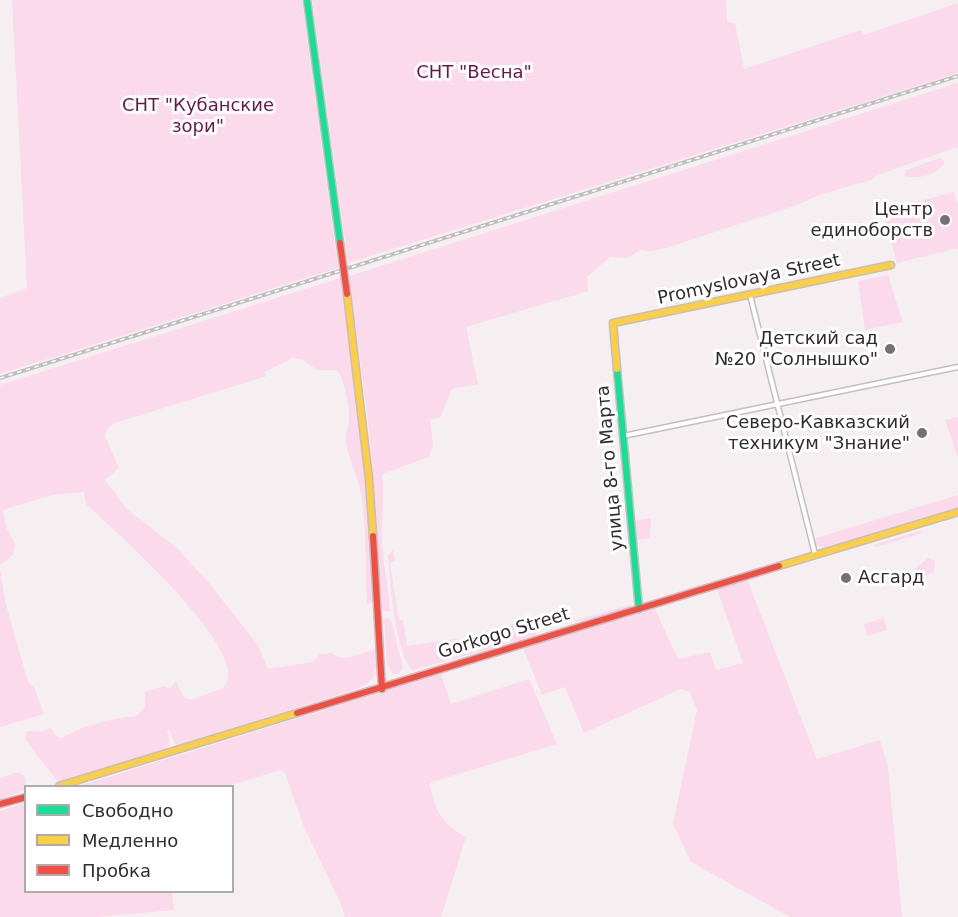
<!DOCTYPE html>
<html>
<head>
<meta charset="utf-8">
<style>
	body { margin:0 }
	#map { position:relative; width:958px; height:917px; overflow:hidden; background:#f6eff2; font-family:"DejaVu Sans",sans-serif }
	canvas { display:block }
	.legend { position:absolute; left:24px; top:785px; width:210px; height:108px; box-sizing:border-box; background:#fff; border:2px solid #adabac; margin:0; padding:8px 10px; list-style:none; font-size:18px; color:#312c2f }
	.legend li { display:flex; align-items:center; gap:12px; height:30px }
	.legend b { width:30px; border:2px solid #adabac }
</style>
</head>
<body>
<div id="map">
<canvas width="958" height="917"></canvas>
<ul class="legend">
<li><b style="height:8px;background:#16e098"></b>Свободно</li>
<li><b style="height:8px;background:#ffcf43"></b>Медленно</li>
<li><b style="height:8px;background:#f24e42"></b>Пробка</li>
</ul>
</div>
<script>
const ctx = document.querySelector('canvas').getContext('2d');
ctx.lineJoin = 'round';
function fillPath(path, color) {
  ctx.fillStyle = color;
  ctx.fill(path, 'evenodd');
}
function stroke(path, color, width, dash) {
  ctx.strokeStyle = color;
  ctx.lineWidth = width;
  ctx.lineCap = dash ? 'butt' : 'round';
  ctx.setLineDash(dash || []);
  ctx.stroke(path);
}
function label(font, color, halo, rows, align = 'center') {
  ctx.font = font + ' "DejaVu Sans",sans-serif';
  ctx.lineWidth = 6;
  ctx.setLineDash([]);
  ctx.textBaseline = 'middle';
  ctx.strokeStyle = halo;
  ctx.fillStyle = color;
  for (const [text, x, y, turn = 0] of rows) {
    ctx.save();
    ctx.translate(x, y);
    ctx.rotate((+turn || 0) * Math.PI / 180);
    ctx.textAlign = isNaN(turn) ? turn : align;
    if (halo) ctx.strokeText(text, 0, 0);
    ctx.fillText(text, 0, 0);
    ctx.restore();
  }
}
fillPath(new Path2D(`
	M 12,0 L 302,0 L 338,268 L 0,374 L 0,298 L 27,288 Z
	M 312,0 L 726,0 L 727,22 L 735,23 L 744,69 L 861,30 L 864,35 L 958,3 L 958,73 L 348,263 Z
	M 958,83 L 958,147 L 877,175 L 871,180 L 822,194 L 794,206 L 666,248 L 650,251 L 640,250 L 627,258 L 610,257 L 587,277 L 588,291 L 466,327 L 478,384 L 452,389 L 440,418 L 430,419 L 433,445 L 429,457 L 382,474 C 385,496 381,517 382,539 C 383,563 388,587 390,610 L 388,612 L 382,610 L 369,430 L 349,276 Z
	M 939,158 L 945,161 C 940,174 916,181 904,175 L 907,170 Z
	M 954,192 L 958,205 L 958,248 L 897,263 L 882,211 Z
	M 888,275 L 903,322 L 865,330 L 858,281 Z
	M 340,278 L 364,449 L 373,602 L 367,604 C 365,567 367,530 361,493 C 358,476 347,457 346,440 C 346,433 348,428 349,422 C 351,413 344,375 336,370 L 317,370 L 303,360 L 293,358 L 264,372 L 267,376 L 115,423 L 108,428 L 105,436 L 119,468 L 105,480 L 126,508 L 178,549 L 209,583 L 258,645 L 268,669 L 313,662 L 320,654 L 332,653 C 344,664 362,653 376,648 C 377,667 378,680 359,688 L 179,745 L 174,743 L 170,730 L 167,730 L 170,744 L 166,749 L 58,782 L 25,739 L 27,731 L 41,732 L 51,728 L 57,737 L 62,738 C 84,725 111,718 137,716 L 145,706 L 145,692 L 164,686 L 170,689 L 176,681 L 184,698 L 192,700 L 223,688 C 258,655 110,527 86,504 L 84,492 L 52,495 L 3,510 L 6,527 L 15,544 L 13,555 L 0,565 L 0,385 Z
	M 958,417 L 958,458 L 945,420 Z
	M 958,495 L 958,508 L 823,548 L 815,545 L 816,538 Z
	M 651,518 L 650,538 L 636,540 L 635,521 Z
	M 923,530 L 919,534 L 876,547 L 873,545 Z
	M 393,550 L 395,560 L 390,563 L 399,621 L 403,620 L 407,646 L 460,638 L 501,627 L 505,645 L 412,670 C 395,650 390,582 388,555 Z
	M 928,558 L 935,561 L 934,571 L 928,575 L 915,576 L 914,569 Z
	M 0,569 L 5,601 L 28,682 L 34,687 L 44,714 L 0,727 Z
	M 747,579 L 817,759 L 880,740 L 888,767 L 902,917 L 790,917 L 691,862 L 673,824 L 697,710 L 690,692 L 681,689 L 584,733 L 565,687 L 542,695 L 523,648 L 655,609 L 678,659 L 710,652 L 716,670 L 743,663 L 717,589 Z
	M 630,605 L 631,608 L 576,622 L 576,620 Z
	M 384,618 L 389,619 L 392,623 L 403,668 L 399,674 L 392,673 L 387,664 Z
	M 532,618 L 537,636 L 510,642 L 506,626 Z
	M 884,618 L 887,630 L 867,636 L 864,624 Z
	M 441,674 L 451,704 L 529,679 L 557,744 L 429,783 C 435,810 441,823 466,837 L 441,917 L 345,917 L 340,902 L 304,827 L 285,773 L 280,770 L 228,786 L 79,786 Z
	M 15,773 L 20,773 L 26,778 L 25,790 L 0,799 L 0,778 Z
	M 25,803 L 26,892 L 172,892 L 174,910 L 97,917 L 0,917 L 0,811 Z`), '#fadaeb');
const street = new Path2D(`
	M 750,295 L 815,554
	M 623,436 L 958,367`);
const fast = new Path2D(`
	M 307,0 L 340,243
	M 617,369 L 639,609`);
const slow = new Path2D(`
	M 347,294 L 369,479 L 373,536
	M 617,369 L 613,323 L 891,265
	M 779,566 L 958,512
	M 59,786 L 297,713`);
const jam = new Path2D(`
	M 373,536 L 382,689
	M 297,713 L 779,566
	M 0,804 L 26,797`);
stroke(street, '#c3bec0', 7);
stroke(fast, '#c3bec0', 9);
stroke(slow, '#c3bec0', 9);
stroke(jam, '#c3bec0', 9);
stroke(street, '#fefdfd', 4);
stroke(fast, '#16e098', 6);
stroke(slow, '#ffcf43', 6);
stroke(jam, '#f24e42', 6);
const rail = new Path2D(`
	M 0,378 L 958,76`);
stroke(rail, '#c0bfbf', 4);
stroke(rail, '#fff', 1.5, [4.5]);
const jamBridge = new Path2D(`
	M 340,243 L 347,294`);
stroke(jamBridge, '#c3bec0', 9, []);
stroke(jamBridge, '#f24e42', 6);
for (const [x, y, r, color] of [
	[945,220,6,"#767073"],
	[890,349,6,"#767073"],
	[922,433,6,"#767073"],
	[846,578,6,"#767073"]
]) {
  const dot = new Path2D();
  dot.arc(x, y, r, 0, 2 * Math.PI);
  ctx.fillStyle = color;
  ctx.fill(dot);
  stroke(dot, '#fff', 2);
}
label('18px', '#69184c', '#fff', [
	["СНТ \"Весна\"",474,73],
	["СНТ \"Кубанские",198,106],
	["зори\"",198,127]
]);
label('18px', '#312c2f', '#fff', [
	["Центр",933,210],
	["единоборств",933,231],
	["Детский сад",878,339],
	["№20 \"Солнышко\"",878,360],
	["Северо-Кавказский",910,423],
	["техникум \"Знание\"",910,444],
	["Асгард",858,578,"left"]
], 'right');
label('18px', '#312c2f', '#fff', [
	["Promyslovaya Street",749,280,-12],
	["улица 8-го Марта",611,468,-95],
	["Gorkogo Street",504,634,-17]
]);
</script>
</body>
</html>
